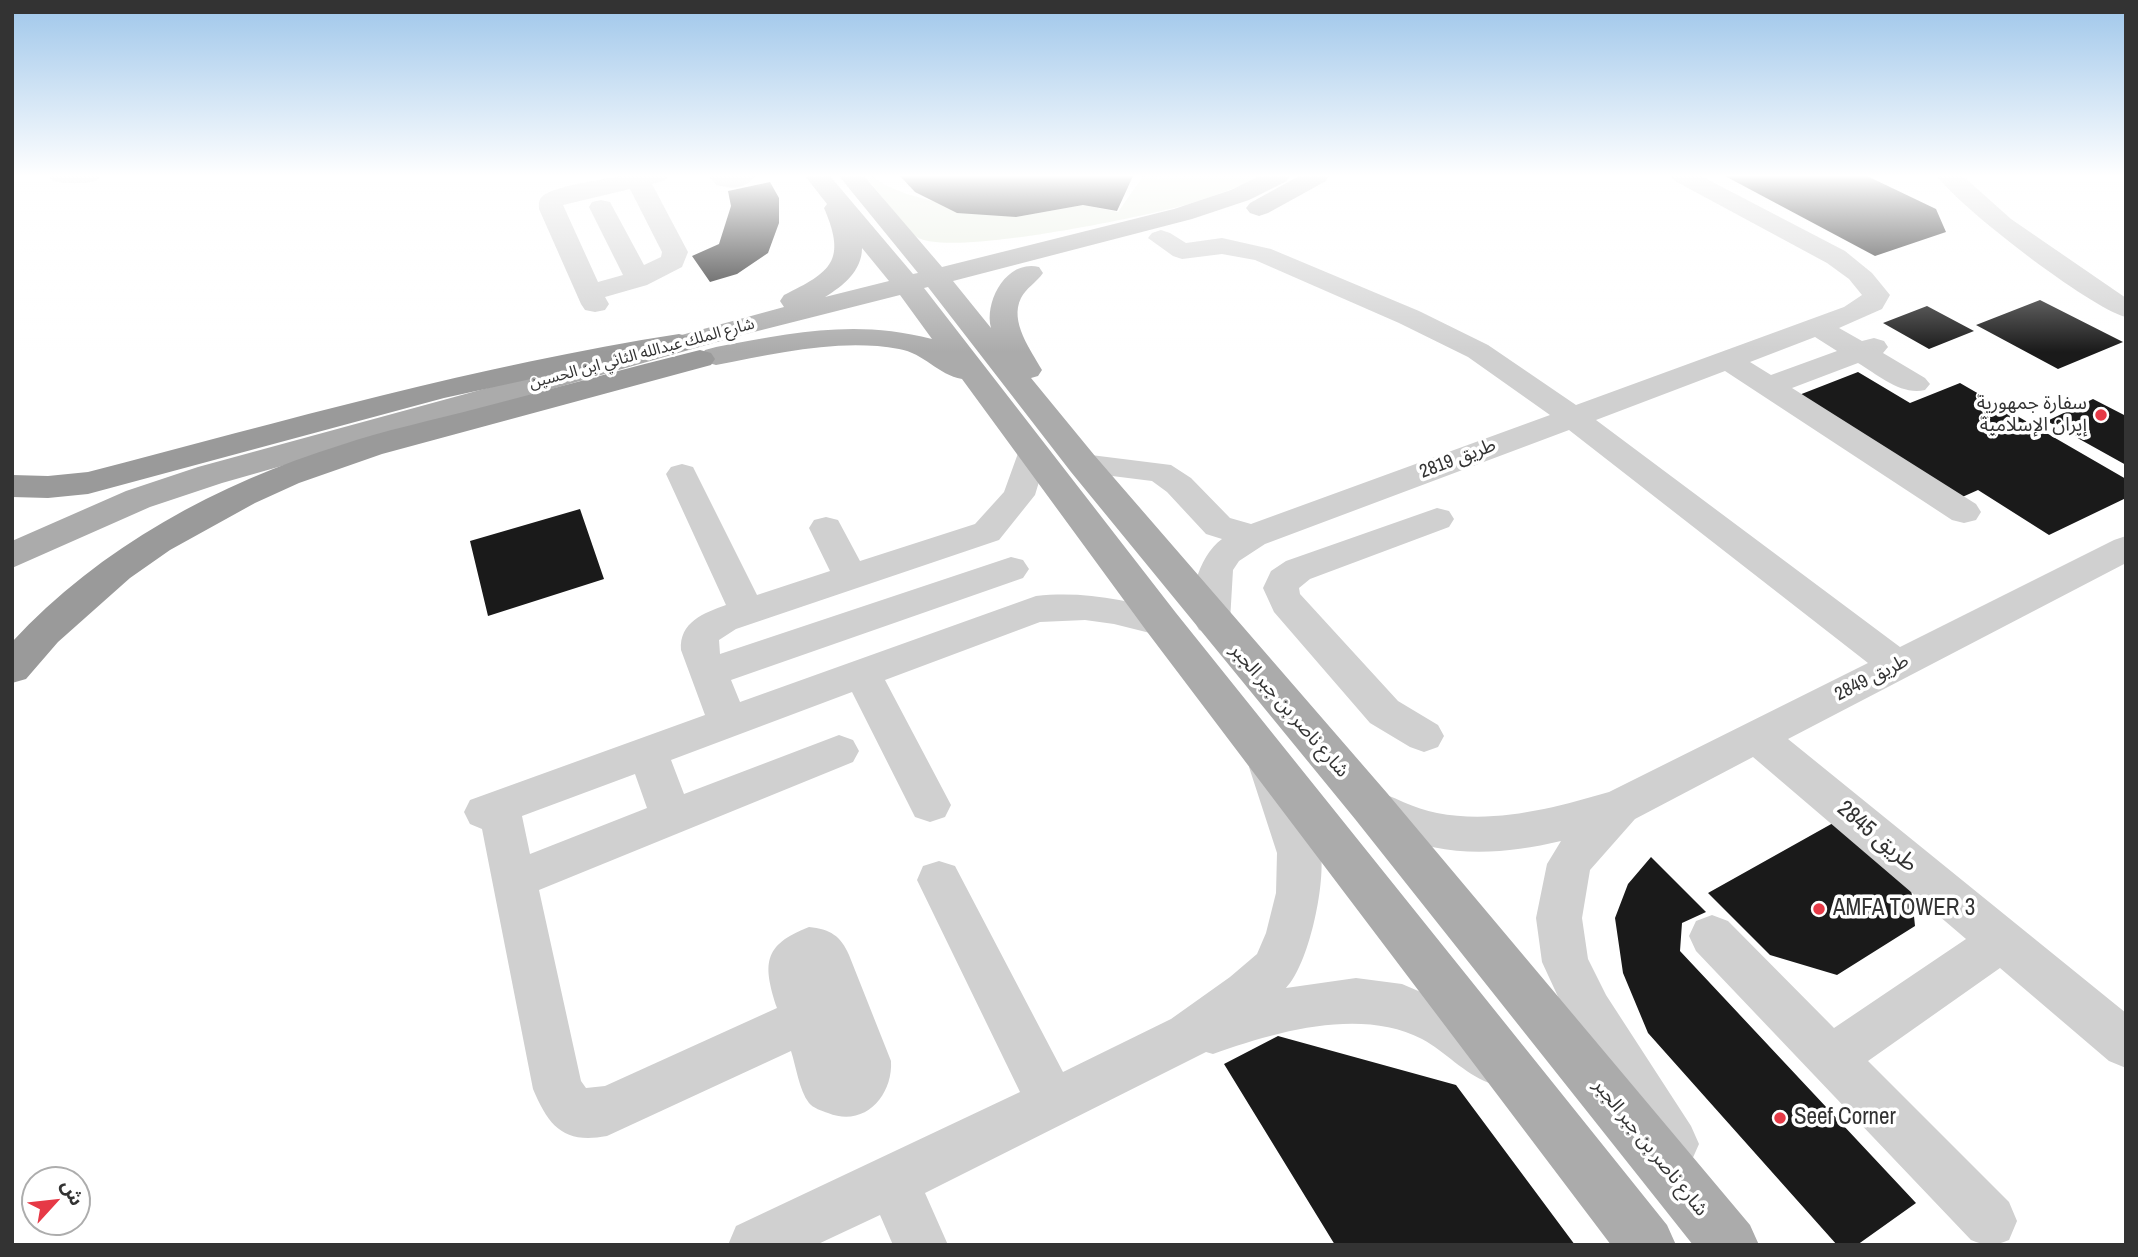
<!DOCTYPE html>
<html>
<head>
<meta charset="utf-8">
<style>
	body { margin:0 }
	#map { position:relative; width:2138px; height:1257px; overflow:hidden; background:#fff; font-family:"Archivo Narrow","Noto Sans Arabic",sans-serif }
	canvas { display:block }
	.frame { position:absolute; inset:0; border:14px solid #333; pointer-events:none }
	.north { position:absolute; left:21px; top:1166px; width:70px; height:70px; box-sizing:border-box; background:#fff; border:2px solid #adadad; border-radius:50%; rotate:63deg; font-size:19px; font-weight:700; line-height:28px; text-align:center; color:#333 }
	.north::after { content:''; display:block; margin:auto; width:24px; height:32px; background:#e63946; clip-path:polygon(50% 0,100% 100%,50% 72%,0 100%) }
</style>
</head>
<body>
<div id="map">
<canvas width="2138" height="1257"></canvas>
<div class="frame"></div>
<div class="north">ش</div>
</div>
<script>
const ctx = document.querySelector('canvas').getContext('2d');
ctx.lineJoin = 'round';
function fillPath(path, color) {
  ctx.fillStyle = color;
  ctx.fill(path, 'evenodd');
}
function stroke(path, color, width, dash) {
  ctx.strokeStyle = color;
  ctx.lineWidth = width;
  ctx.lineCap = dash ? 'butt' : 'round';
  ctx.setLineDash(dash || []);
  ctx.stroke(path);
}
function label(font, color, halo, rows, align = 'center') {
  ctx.font = font + ' "Archivo Narrow","Noto Sans Arabic",sans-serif';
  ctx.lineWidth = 7;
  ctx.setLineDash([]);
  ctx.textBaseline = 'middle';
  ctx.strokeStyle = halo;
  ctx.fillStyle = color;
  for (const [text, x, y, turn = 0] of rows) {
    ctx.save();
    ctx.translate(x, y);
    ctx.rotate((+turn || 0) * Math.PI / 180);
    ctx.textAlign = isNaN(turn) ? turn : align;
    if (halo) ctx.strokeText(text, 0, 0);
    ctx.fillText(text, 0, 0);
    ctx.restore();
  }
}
fillPath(new Path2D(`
	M 865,176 L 872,176 L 885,185 L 907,194 L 950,206 L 1016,217 L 1083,205 L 1118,212 L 1143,176 L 1156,176 L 1159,179 L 1157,176 L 1264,176 C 1239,186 1215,196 1189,204 C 1146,216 950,258 917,237 C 906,230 876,188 865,176 Z`), '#e6ecdf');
fillPath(new Path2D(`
	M 900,176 L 1133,176 L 1117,211 L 1083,205 L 1016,217 L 957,213 L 915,192 Z
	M 1725,176 L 1867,176 L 1936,209 L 1946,232 L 1875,256 Z
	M 770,182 L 779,198 L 779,223 L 768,253 L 737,274 L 710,282 L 692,256 L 719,244 L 731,206 L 728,191 Z
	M 2040,300 L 2123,342 L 2058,369 L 1976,325 Z
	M 1927,306 L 1974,331 L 1929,349 L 1883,323 Z
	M 1858,372 L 1910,403 L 1960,383 L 2126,479 L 2126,498 L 2049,535 L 1978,490 L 1960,498 L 1799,395 Z
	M 2093,399 L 2126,416 L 2126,465 L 2047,421 Z
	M 580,509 L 604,579 L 488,616 L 470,541 Z
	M 1842,818 L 1910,878 L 1915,926 L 1837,975 L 1770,955 L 1708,893 Z
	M 1651,857 L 1706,912 L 1682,923 L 1680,951 L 1916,1203 L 1857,1245 L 1837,1245 L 1648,1033 L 1623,973 L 1615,918 L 1628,884 Z
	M 1278,1036 L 1456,1085 L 1575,1245 L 1335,1245 L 1224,1064 Z`), '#1a1a1a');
fillPath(new Path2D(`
	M 49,176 L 100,176 L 96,181 C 83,184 66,184 53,181 Z
	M 623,176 L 668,176 L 664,181 L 652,184 L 688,252 L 682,267 L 647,285 L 605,297 L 609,304 L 605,310 L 595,312 L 585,310 L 581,304 L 539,209 C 539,205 538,202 541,198 C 549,186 606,179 623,176 ZM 630,189 L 662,252 L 661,257 L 644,265 L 610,202 L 601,200 L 592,202 L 589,207 L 623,275 L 598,282 L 563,205 Z
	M 709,176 L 755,176 C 745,190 731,189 716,185 Z
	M 1671,176 L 1701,176 L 1845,251 L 1872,273 L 1890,295 L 1882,309 L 1839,328 L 1862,341 L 1874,338 L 1884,341 L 1888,347 L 1883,353 L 1925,378 L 1930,384 L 1925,390 C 1902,396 1878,375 1858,363 L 1792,388 L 1976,504 L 1981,512 L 1976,520 L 1964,523 L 1952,520 L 1725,371 L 1596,420 L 1900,647 L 2114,540 L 2126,536 L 2126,563 L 1788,739 L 2126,1013 L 2126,1068 L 2109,1061 L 2000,968 L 1868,1061 L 2009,1202 L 2017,1221 L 2009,1240 C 1995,1246 1985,1246 1971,1240 L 1696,951 L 1689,936 L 1696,921 L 1712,915 L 1728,921 L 1834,1028 L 1966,939 L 1753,757 L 1635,819 L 1590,870 L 1582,918 L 1588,959 L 1606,995 L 1691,1126 L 1699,1144 L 1691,1162 L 1673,1170 L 1655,1162 L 1572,1027 L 1542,962 L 1536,918 L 1547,864 L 1561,841 C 1502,855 1445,858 1388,833 C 1371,826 1358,822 1350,806 L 1356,794 L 1371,789 C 1393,796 1414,809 1437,813 C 1495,824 1554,808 1609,792 L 1868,663 L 1569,430 L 1265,544 L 1239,561 L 1233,570 L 1230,621 L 1225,630 L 1212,634 L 1199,630 C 1184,604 1198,556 1222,539 L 1206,534 L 1167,492 L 1152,481 L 1072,471 L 1067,464 L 1072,457 L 1083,454 L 1171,465 L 1191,478 L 1230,518 L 1251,524 L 1550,415 L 1468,357 L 1399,323 L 1255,260 L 1222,254 L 1182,259 L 1173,256 L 1148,238 L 1152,233 L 1161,230 L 1170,233 L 1186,243 L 1222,238 L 1271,249 L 1419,311 L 1488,345 L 1576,405 L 1844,307 L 1862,295 L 1849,279 L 1827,263 L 1675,181 ZM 1815,337 L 1837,351 L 1771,375 L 1750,362 Z
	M 1937,176 L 1963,176 L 2011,219 L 2126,298 L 2126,317 C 2090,308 1959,207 1937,176 Z
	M 1032,442 L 1043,445 L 1048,452 L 1035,495 L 999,540 L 736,629 L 719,640 L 720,654 L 1011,557 L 1023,560 L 1029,569 L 1023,578 L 731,680 L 740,702 L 1036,596 C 1085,591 1128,600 1175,614 L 1180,623 L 1175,632 L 1162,636 L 1114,624 L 1085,620 L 1040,622 L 885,680 L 951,805 L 945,817 L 930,822 L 915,817 L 852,692 L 671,760 L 684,794 L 839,735 L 853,740 L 859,751 L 853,762 L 539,890 L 581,1081 L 586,1088 L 605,1086 L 777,1008 C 763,965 762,945 809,927 C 830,929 841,936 849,955 L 891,1061 C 893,1096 864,1128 828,1113 C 822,1111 813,1108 809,1103 C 799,1090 796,1066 791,1051 L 607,1136 C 564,1144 549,1127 533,1089 L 482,829 L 470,824 L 464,812 L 470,800 L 705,715 L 681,650 C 679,622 704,613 726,605 L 666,474 L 671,467 L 682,464 L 693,467 L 757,595 L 830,571 L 809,528 L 814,520 L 826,517 L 838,520 L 860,561 L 975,524 L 1004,492 L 1021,445 ZM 635,774 L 647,808 L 530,854 L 522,816 Z
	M 1437,508 L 1449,511 L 1454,519 L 1449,527 L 1310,579 L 1299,588 L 1300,594 L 1398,701 L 1438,725 L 1444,736 L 1438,747 L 1424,752 L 1410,747 L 1370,723 L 1274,612 L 1263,588 L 1271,571 L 1286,561 Z
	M 1269,750 L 1283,755 L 1289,767 C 1298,791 1317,829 1321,854 C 1325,886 1309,964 1286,988 L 1356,978 L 1402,984 L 1458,1008 L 1506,1042 L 1514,1059 L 1506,1076 L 1489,1083 C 1463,1073 1446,1052 1422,1039 C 1360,1007 1275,1032 1213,1054 L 1206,1052 L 925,1193 L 948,1245 L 893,1245 L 880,1215 L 816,1245 L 728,1245 L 736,1226 L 1020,1092 L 917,880 L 923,866 L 939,861 L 955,866 L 1063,1072 L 1171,1019 L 1230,977 L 1257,954 L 1266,933 L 1276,893 L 1277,853 L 1249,767 L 1255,755 Z`), '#d0d0d0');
fillPath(new Path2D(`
	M 805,176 L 830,176 L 913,274 L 918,273 L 839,176 L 864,176 L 942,267 L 1174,209 L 1231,190 L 1259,176 L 1290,176 L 1287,181 L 1249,200 L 1192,219 L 953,281 L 991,328 C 984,301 1007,259 1039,267 L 1043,273 C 1037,282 1026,288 1021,298 C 1009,322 1031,350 1042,370 L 1038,376 L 1031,378 L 1095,456 L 1387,793 L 1750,1225 L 1759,1245 L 1693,1245 L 1355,819 L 1071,472 L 928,287 L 924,288 L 1176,613 L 1667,1225 L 1676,1245 L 1611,1245 L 1148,633 L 962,379 C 938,375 924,353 899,349 C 839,338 775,354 716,365 L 705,362 L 701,356 L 705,350 L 716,347 C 793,333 854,319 932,339 L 900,295 L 738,336 L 222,483 L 150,507 L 12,568 L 12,541 L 126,491 L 198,467 L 784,307 L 780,301 L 784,295 C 831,272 847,261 824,208 L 827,204 ZM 862,248 L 889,281 L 825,297 C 843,286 862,271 862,248 Z
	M 1299,176 L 1329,176 L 1326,181 L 1268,213 L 1259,216 L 1250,213 L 1246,208 L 1250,203 Z`), '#ababab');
fillPath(new Path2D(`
	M 679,334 L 690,337 L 694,343 L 690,349 L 595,365 L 444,398 L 88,494 L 48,498 L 12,497 L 12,475 L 48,476 L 88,472 C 284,421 479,365 679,334 Z
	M 700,350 L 711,353 L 715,359 L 711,365 L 382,454 L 299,483 L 255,503 L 170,550 L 130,578 L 58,642 L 26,679 L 12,683 L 12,642 C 100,547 218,483 341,445 C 386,430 433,420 479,408 C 553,389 626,368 700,350 Z`), '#9a9a9a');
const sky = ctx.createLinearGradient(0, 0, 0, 352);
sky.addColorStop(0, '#9ec6ea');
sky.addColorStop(0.5, '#fff');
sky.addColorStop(1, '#ffffff00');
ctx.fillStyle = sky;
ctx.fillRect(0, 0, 2138, 352);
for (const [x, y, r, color] of [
	[2101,415,7,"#e63946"],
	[1819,909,7,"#e63946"],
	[1780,1118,7,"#e63946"]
]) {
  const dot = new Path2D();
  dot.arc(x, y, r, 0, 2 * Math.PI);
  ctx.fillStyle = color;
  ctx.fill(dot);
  stroke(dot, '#fff', 2.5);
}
label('16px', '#333', '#fff', [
	["شارع الملك عبدالله الثاني ابن الحسين",642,354,-15]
]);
label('19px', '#333', '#fff', [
	["سفارة جمهورية",2087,404],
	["إيران الإسلامية",2087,426]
], 'right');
label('19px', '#333', '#fff', [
	["طريق 2819",1458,459,-21],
	["طريق 2849",1872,678,-27],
	["شارع ناصر بن جبر الجبر",1289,711,49],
	["شارع ناصر بن جبر الجبر",1650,1148,51]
]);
label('23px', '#333', '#fff', [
	["طريق 2845",1877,837,40]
]);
label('23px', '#333', '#fff', [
	["AMFA TOWER 3",1833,909],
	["Seef Corner",1794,1118]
], 'left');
</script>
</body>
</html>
